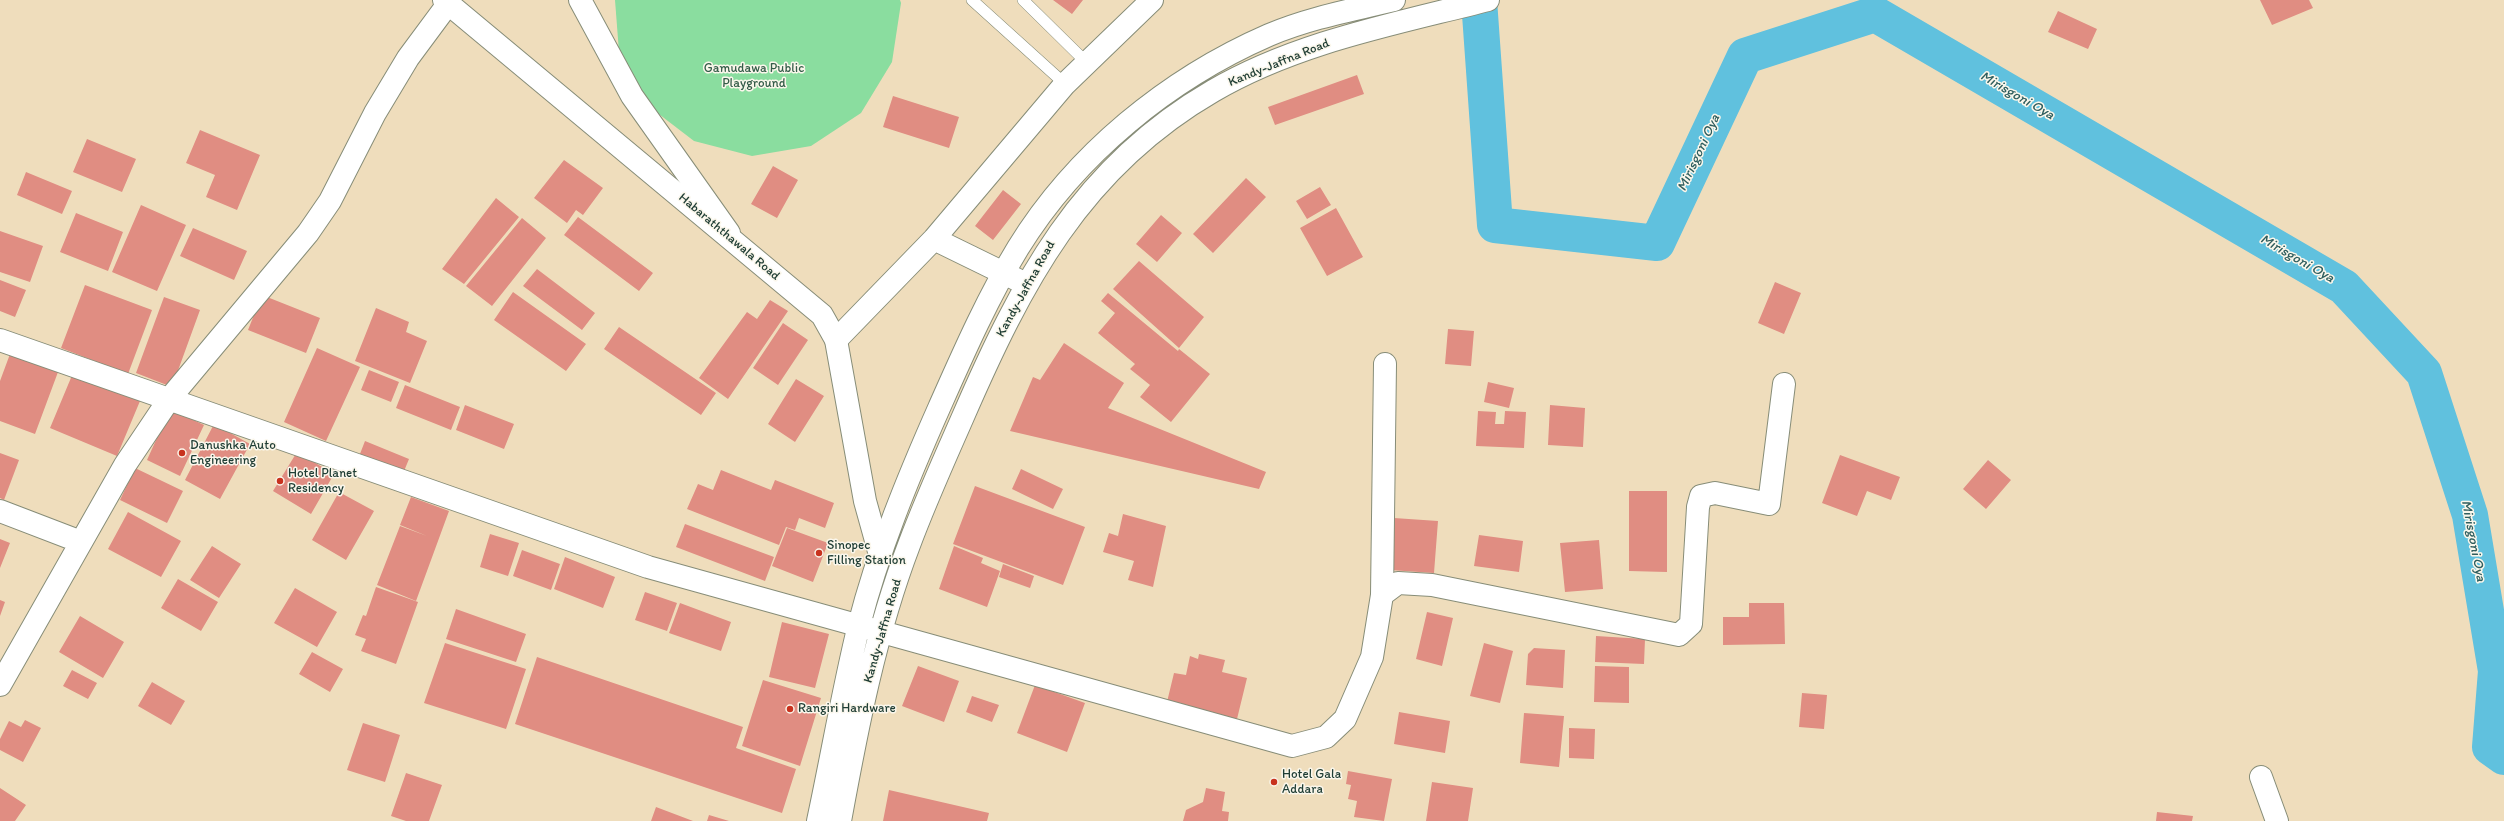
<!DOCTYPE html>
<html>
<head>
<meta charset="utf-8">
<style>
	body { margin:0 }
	canvas { display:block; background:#efddbc }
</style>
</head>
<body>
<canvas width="2504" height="821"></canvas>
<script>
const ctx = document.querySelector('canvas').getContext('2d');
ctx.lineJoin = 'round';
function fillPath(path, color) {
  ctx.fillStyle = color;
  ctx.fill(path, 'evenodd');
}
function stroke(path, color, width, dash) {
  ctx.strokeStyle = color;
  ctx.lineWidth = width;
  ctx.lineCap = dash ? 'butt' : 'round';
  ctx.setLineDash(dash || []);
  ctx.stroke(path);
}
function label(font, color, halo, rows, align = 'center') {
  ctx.font = font + ' Itim,sans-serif';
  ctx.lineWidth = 3;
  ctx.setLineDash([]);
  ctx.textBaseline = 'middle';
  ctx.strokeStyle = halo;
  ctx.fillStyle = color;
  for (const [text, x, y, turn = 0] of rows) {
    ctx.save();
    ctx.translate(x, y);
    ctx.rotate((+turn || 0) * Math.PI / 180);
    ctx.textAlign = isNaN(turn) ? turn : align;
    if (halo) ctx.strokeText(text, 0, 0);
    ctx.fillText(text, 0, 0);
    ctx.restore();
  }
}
fillPath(new Path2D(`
	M 615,0 L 900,0 L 901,3 L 892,62 L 861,113 L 811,146 L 752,156 L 694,141 L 647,105 L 619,52 Z`), '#8add9f');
stroke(new Path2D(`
	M 1479,0 L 1495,225 L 1657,243 L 1745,56 L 1875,14 L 2344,287 L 2424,373 L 2470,515 L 2496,671 L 2490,747 L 2504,757`), '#60c1de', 36);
fillPath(new Path2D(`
	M 1053,0 L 1083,0 L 1072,14 Z
	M 2260,0 L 2309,0 L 2313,8 L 2272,25 Z
	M 2058,11 L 2097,29 L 2088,49 L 2048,32 Z
	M 1357,75 L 1364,94 L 1275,125 L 1268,107 Z
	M 893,96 L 959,117 L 949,148 L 883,127 Z
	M 200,130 L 260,155 L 237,210 L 206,197 L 215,175 L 186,163 Z
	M 87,139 L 136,159 L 122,192 L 73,172 Z
	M 564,160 L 603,188 L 583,215 L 576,210 L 567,223 L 534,198 Z
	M 773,166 L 798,180 L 777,218 L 751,204 Z
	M 26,172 L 72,191 L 62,214 L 17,195 Z
	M 1246,178 L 1266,197 L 1213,253 L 1193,234 Z
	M 1320,187 L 1331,205 L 1307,219 L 1296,201 Z
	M 1003,190 L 1021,204 L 993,240 L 975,226 Z
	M 496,198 L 519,217 L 464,284 L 442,269 Z
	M 141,205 L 186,225 L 157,291 L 112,272 Z
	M 1336,208 L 1363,257 L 1327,276 L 1300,228 Z
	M 76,213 L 123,232 L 108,271 L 60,252 Z
	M 1161,215 L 1182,233 L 1157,262 L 1136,244 Z
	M 578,217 L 653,273 L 639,291 L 564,235 Z
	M 522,218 L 546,238 L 492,306 L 466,286 Z
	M 193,228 L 247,251 L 234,280 L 180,256 Z
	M 0,231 L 43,246 L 30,282 L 0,272 Z
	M 1139,261 L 1204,317 L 1179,348 L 1113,289 Z
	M 537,269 L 595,313 L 582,330 L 523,286 Z
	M 0,280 L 26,290 L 15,317 L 0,311 Z
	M 1775,282 L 1801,293 L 1784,334 L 1758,323 Z
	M 85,285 L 152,310 L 128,374 L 61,348 Z
	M 513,292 L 586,344 L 566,371 L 494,320 Z
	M 1108,293 L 1178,351 L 1179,349 L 1210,374 L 1171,422 L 1140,397 L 1150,385 L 1130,369 L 1135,364 L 1098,333 L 1115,313 L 1101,301 Z
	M 262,295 L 320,318 L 306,353 L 248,330 Z
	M 164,297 L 200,310 L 172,387 L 136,373 Z
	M 770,300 L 788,311 L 728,399 L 699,378 L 747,312 L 757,319 Z
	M 376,308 L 409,322 L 406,332 L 427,341 L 410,383 L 355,361 Z
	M 783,323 L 808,340 L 778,385 L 753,368 Z
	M 619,327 L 716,393 L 701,415 L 604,349 Z
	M 1448,329 L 1474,331 L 1471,366 L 1445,364 Z
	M 1064,343 L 1124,383 L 1108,408 L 1266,472 L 1259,489 L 1010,431 L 1033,377 L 1040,380 Z
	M 317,348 L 360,367 L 326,441 L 284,422 Z
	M 10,354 L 58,372 L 35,434 L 0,421 L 0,381 Z
	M 369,370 L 399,382 L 391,402 L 361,390 Z
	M 73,373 L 140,401 L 117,456 L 50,428 Z
	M 796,379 L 824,396 L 795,442 L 768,424 Z
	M 1488,382 L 1514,388 L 1509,408 L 1484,402 Z
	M 405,385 L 460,407 L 451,430 L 396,408 Z
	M 465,405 L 514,424 L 504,449 L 456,430 Z
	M 1550,405 L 1585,408 L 1583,447 L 1548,445 Z
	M 170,409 L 204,425 L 180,476 L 147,460 Z
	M 1478,411 L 1496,412 L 1495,424 L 1504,424 L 1505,411 L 1526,412 L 1524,448 L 1476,446 Z
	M 214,424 L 250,444 L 220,499 L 185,480 Z
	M 365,441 L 409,459 L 402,476 L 358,459 Z
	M 297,452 L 334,474 L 311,514 L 273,491 Z
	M 0,453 L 19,460 L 4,500 L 0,498 Z
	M 1840,455 L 1900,477 L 1891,500 L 1867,491 L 1857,516 L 1822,503 Z
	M 1988,460 L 2011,480 L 1986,509 L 1963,489 Z
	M 135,468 L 183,491 L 167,523 L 120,500 Z
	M 1021,469 L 1063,489 L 1053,509 L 1012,489 Z
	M 721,470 L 771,490 L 775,480 L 834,503 L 825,528 L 799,518 L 795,530 L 786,527 L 779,545 L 687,509 L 698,484 L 713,490 Z
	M 975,486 L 1085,527 L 1063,585 L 953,544 Z
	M 1629,491 L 1667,491 L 1667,572 L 1629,571 Z
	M 339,492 L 374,511 L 346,560 L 312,540 Z
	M 411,497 L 449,511 L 416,601 L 377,585 L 400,526 L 427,536 L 400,525 Z
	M 128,512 L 181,541 L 161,577 L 108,549 Z
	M 1123,514 L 1166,526 L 1153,587 L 1128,580 L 1134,561 L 1103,552 L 1109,533 L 1118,536 Z
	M 1394,518 L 1438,521 L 1434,573 L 1390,570 Z
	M 685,524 L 774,557 L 765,581 L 676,547 Z
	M 787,528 L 828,543 L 813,582 L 772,566 Z
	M 490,534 L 519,543 L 508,576 L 480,567 Z
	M 1479,535 L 1523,541 L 1519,572 L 1474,566 Z
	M 0,539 L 10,543 L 0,568 Z
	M 1599,540 L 1603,589 L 1565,592 L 1560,543 Z
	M 212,546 L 241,564 L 219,598 L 190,580 Z
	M 954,546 L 983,558 L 981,563 L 1000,571 L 987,607 L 939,589 Z
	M 522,550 L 560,564 L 551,590 L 513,576 Z
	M 565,557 L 615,577 L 603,608 L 554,589 Z
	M 1003,564 L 1034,576 L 1030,588 L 999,577 Z
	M 178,579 L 218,602 L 201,631 L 161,608 Z
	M 376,587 L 418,602 L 396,664 L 361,651 L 366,639 L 355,635 L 363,615 L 366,616 Z
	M 295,588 L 337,612 L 317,647 L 274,623 Z
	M 645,592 L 677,603 L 667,631 L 635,620 Z
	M 0,600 L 5,602 L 0,616 Z
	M 680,603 L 731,622 L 721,651 L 669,633 Z
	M 1749,603 L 1784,603 L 1785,644 L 1723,645 L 1723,617 L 1749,617 Z
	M 456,609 L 526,634 L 516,662 L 446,639 Z
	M 1427,612 L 1453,618 L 1442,666 L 1416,659 Z
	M 80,616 L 124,642 L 103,678 L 59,652 Z
	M 782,622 L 829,634 L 815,688 L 769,677 Z
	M 1596,636 L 1645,639 L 1644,664 L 1595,662 Z
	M 445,643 L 526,669 L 506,729 L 424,703 Z
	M 1484,643 L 1513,651 L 1500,703 L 1470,696 Z
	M 1534,648 L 1565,650 L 1563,688 L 1526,685 L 1528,654 Z
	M 312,652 L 343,669 L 330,692 L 299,674 Z
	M 1199,654 L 1225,660 L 1222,672 L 1247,678 L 1237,719 L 1167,702 L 1174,673 L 1186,675 L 1190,656 L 1198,659 Z
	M 537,657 L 743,727 L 736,748 L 796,769 L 782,813 L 515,724 Z
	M 918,666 L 959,681 L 944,722 L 902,706 Z
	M 1595,666 L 1629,667 L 1629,703 L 1594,702 Z
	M 72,670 L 97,683 L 88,699 L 63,686 Z
	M 763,680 L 821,698 L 800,766 L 742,746 Z
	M 152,682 L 185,701 L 171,725 L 138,706 Z
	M 1035,685 L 1085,703 L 1067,752 L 1017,733 Z
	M 1802,693 L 1827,695 L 1824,729 L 1799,727 Z
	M 972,696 L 999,705 L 992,722 L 966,712 Z
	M 1399,712 L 1450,721 L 1445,753 L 1394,744 Z
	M 1524,713 L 1564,716 L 1559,767 L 1520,763 Z
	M 25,720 L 41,728 L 23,762 L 0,750 L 0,739 L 9,721 L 21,727 Z
	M 363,723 L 400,735 L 385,782 L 347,770 Z
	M 1569,728 L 1595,729 L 1594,759 L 1569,758 Z
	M 1348,771 L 1392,779 L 1384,821 L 1354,817 L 1357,801 L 1348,799 L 1351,785 L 1346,784 Z
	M 406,773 L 442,785 L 429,821 L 406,821 L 391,816 Z
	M 1432,782 L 1473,788 L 1468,821 L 1426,821 Z
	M 0,788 L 26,805 L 15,821 L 0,821 Z
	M 1206,788 L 1225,792 L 1222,811 L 1229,812 L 1228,821 L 1183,821 L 1186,810 L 1203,802 Z
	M 889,790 L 989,813 L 987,821 L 883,821 Z
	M 656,807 L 693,821 L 651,821 Z
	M 2157,812 L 2193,816 L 2192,821 L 2156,821 Z
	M 709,815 L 729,821 L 707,821 Z`), '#e08d82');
const service = new Path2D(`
	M 972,0 L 1065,84
	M 1023,0 L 1086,62`);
const minor = new Path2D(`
	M 580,0 L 632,96 L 729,233
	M 934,239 L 1026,284
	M 0,340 L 648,567 L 1292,746 L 1326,737 L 1345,719 L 1372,657 L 1382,595 L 1398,583 L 1432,585 L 1679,635 L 1691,624 L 1698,507 L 1701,496 L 1715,493 L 1769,504 L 1784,384
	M 836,340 L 934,239 L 1065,84 L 1152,0
	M 0,511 L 81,542
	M 1382,595 L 1385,364
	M 0,685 L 125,465 L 170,398 L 308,233 L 330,201 L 375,113 L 408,58 L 448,4
	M 2261,777 L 2277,821`);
const tertiary = new Path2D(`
	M 444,0 L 822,315 L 836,340 L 865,501 L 880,555`);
const trunk = new Path2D(`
	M 818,821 C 832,756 843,690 859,625 C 878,551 908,478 939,408 C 963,354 987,299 1018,248 C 1076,154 1168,79 1269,35 C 1309,18 1352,10 1394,0
	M 840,821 C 857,728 875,634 909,545 C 925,502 944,460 962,419 C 1021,283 1080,168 1213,91 C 1297,42 1395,24 1488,0`);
stroke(service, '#878d78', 12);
stroke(minor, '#878d78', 24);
stroke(tertiary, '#878d78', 24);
stroke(trunk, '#878d78', 24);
stroke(service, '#fff', 11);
stroke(minor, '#fff', 22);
stroke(tertiary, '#fff', 22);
stroke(trunk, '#fff', 22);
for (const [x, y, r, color] of [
	[182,453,4,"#c8321e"],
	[280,481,4,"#c8321e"],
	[819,553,4,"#c8321e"],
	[790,709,4,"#c8321e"],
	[1274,782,4,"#c8321e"]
]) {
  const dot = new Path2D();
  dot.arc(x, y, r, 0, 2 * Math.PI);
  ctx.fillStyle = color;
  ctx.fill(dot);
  stroke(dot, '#fbf7ec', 1.5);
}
label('13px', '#1f3d34', '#fbf7ec', [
	["Kandy-Jaffna Road",1279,63,-22],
	["Habaraththawala Road",729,237,40],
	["Kandy-Jaffna Road",1026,289,-61],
	["Kandy-Jaffna Road",883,631,-74]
]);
label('13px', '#345d49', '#fbf7ec', [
	["Gamudawa Public",754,69],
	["Playground",754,84]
]);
label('13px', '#1f3d34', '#fbf7ec', [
	["Danushka Auto",190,446],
	["Engineering",190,461],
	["Hotel Planet",288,474],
	["Residency",288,489],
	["Sinopec",827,546],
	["Filling Station",827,561],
	["Rangiri Hardware",798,709],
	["Hotel Gala",1282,775],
	["Addara",1282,790]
], 'left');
label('italic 14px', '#2f5e5e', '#fbf7ec', [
	["Mirisgoni Oya",2017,96,30],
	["Mirisgoni Oya",1699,153,-65],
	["Mirisgoni Oya",2297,259,30],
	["Mirisgoni Oya",2473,541,79]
]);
</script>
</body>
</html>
